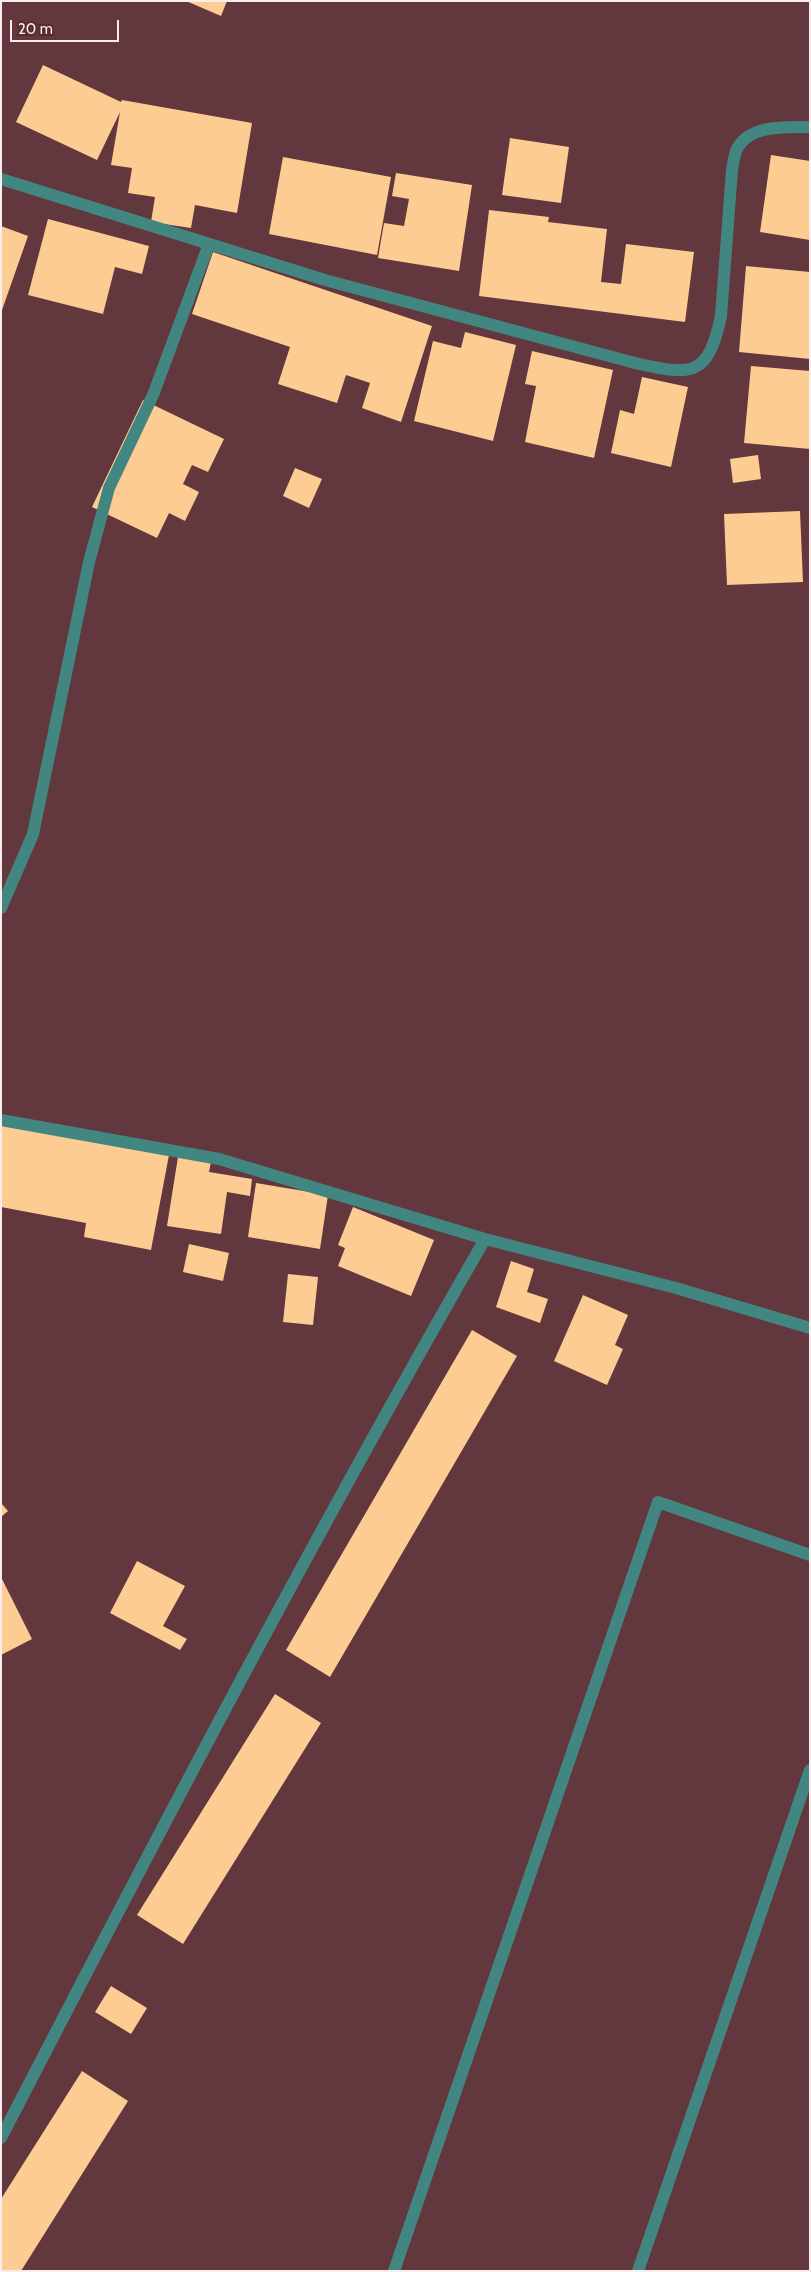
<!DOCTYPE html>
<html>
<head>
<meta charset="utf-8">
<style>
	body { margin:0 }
	#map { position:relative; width:811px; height:2272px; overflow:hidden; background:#62373d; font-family:Cabin,sans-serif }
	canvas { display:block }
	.frame { position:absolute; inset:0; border:2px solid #fdeced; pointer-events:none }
	.scale { position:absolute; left:10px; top:20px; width:109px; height:22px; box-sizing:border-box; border:2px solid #fdeced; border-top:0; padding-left:6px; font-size:15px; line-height:18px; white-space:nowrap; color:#fdeced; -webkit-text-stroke:4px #562c33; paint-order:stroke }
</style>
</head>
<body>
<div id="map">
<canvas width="811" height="2272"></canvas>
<div class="frame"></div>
<div class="scale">20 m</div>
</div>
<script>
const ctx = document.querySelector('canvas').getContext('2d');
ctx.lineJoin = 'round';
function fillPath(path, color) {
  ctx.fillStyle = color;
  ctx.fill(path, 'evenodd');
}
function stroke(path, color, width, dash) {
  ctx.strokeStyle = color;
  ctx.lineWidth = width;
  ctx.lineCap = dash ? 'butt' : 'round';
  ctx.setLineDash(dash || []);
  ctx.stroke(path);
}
fillPath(new Path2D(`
	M 186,1 L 227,1 L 221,16 Z
	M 43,65 L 121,102 L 122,100 L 252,123 L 237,213 L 195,205 L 191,228 L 151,222 L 155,197 L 128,193 L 132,168 L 111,165 L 120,112 L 97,160 L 16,122 Z
	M 510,138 L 569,147 L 561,203 L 502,195 Z
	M 771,155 L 810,161 L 810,240 L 760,232 Z
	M 283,157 L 391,177 L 377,255 L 269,234 Z
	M 396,173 L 472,185 L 459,271 L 378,258 L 384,223 L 404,226 L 409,199 L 392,196 Z
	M 489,210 L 549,217 L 548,222 L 607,229 L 601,282 L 621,284 L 626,244 L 694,252 L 685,322 L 479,296 Z
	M 48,219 L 149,246 L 142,274 L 115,267 L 103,314 L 28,295 Z
	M 1,226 L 28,236 L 2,310 L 1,310 Z
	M 213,252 L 432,326 L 401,422 L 362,408 L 370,383 L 346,375 L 337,403 L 278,384 L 290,347 L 192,314 Z
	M 746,266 L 810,272 L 810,359 L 739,352 Z
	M 465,332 L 516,345 L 493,441 L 414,421 L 433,341 L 461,348 Z
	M 532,351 L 613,370 L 594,458 L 525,442 L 536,386 L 525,384 Z
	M 751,366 L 810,371 L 810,449 L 744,443 Z
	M 642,377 L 688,387 L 671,467 L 611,453 L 620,410 L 634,414 Z
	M 143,400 L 224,439 L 208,472 L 192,465 L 183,484 L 199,492 L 185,521 L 169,513 L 157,538 L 92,507 Z
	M 758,455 L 761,479 L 733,483 L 730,459 Z
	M 295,468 L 322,479 L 309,508 L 283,496 Z
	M 800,511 L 803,582 L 727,585 L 724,514 Z
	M 1,1122 L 169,1155 L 151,1250 L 84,1237 L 86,1223 L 1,1207 Z
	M 178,1157 L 211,1162 L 209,1172 L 252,1179 L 250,1196 L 227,1192 L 221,1234 L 167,1226 Z
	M 256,1183 L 328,1195 L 320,1249 L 248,1237 Z
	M 353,1207 L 434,1240 L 411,1296 L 338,1266 L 345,1248 L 338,1245 Z
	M 189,1244 L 229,1253 L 223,1281 L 183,1272 Z
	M 511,1261 L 534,1269 L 527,1292 L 548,1299 L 540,1323 L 496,1307 Z
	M 288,1274 L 318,1277 L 313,1325 L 283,1322 Z
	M 583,1295 L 628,1315 L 615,1345 L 623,1349 L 607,1385 L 554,1361 Z
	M 472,1330 L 517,1356 L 330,1677 L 286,1650 Z
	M 1,1503 L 8,1511 L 1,1517 Z
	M 137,1561 L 185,1586 L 163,1626 L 187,1639 L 180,1650 L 110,1613 Z
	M 1,1577 L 32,1639 L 1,1655 Z
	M 275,1694 L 321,1723 L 183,1944 L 137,1915 Z
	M 111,1986 L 147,2008 L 131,2034 L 95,2012 Z
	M 82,2071 L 128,2101 L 21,2271 L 1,2271 L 1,2199 Z`), '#fdcc92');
stroke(new Path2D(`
	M 1,179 L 325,280 L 635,363 C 690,375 708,379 721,316 L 732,170 C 733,164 734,157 736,151 C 748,124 786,127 810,127
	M 1,908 L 33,834 L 89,562 L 109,488 L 153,395 L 209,244
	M 1,1120 L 219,1159 L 485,1239 L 676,1288 L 810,1328
	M 1,2138 C 157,1836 315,1534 485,1239
	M 394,2271 L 658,1502 L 810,1555
	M 638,2271 L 810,1770`), '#428682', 12);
</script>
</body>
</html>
